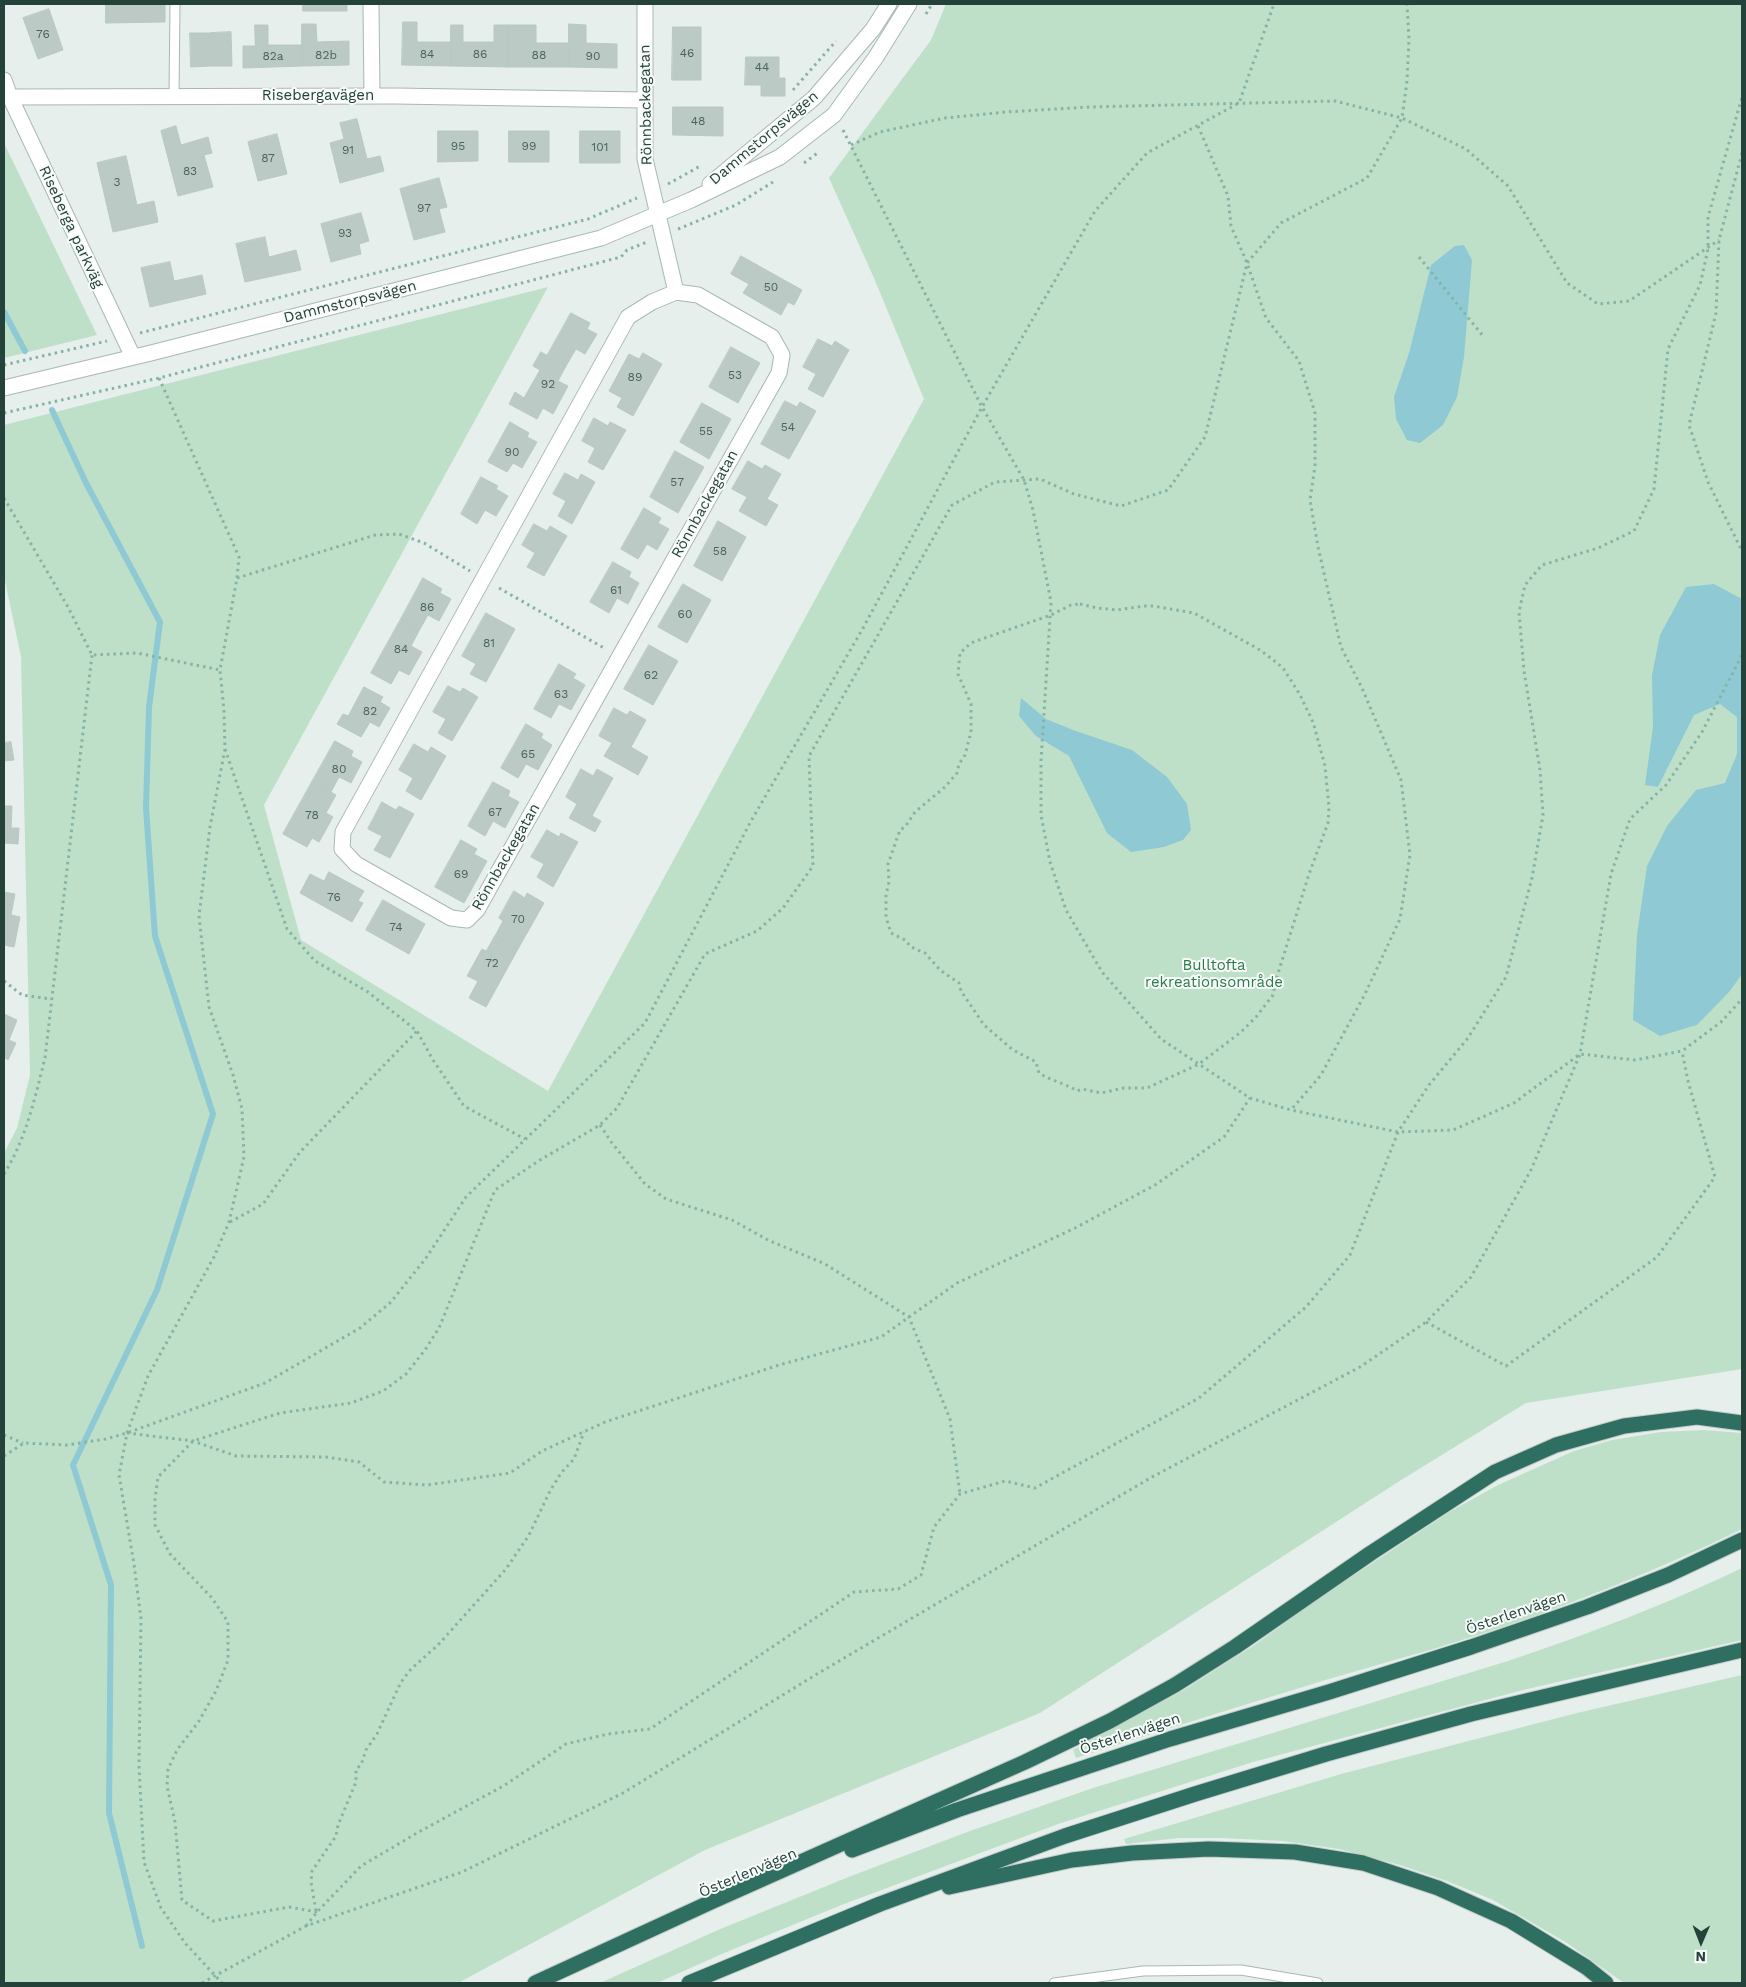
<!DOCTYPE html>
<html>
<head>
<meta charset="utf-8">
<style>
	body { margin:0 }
	#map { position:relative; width:1746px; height:1987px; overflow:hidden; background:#e6efeb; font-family:"Work Sans",sans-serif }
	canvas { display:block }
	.frame { position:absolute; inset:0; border:5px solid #24423a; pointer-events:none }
	.north { position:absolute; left:1676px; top:1917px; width:50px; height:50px; -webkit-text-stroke:4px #f7fbf9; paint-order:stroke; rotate:181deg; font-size:14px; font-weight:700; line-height:20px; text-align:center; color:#24423a }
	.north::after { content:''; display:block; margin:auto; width:18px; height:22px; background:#24423a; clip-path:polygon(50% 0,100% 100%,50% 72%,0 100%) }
</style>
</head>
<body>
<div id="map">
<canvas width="1746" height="1987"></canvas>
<div class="frame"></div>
<div class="north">N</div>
</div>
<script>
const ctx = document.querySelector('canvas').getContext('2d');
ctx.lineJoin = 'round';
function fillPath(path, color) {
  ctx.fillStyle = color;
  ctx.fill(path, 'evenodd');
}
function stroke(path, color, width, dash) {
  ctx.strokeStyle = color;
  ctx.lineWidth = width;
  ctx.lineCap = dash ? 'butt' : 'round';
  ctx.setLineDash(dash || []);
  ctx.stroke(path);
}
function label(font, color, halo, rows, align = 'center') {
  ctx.font = font + ' "Work Sans",sans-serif';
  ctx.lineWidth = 4;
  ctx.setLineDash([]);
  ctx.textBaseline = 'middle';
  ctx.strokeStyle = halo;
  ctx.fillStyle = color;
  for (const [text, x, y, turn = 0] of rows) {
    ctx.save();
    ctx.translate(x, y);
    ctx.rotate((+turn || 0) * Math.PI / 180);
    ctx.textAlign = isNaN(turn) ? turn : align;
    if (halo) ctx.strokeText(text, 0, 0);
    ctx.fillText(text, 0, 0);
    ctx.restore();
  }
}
fillPath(new Path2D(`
	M 946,4 L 1742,4 L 1742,1369 L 1526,1403 L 1398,1482 L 1040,1713 L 705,1850 L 458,1983 L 4,1983 L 4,1153 L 17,1128 L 30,1075 L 21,657 L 4,576 L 4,425 L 548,287 L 264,805 L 301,940 L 548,1091 L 924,399 L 874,278 L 829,178 L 931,40 Z
	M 4,143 L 97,335 L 4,358 Z
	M 1703,1430 L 1742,1433 L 1742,1529 C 1652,1573 1558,1610 1462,1640 C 1409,1657 1356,1670 1303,1687 C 1227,1710 1151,1734 1076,1758 L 1073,1750 L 1184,1690 L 1256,1644 L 1309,1605 L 1451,1511 L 1498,1485 L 1574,1451 L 1612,1440 L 1661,1432 Z
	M 1742,1568 L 1742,1640 L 1523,1690 L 1253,1762 L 1058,1824 L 844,1904 L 724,1953 L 657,1983 L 600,1983 L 718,1930 L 851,1876 L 970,1831 L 1093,1788 L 1508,1661 C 1588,1634 1667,1604 1742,1568 Z
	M 1742,1675 L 1742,1983 L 1624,1983 L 1567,1943 L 1493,1900 L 1447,1881 L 1400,1865 L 1339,1849 L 1283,1841 L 1221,1838 L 1179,1838 L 1126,1844 L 1124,1839 L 1341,1774 L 1577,1713 Z`), '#bfe0c8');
fillPath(new Path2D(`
	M 1464,245 L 1472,260 L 1464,357 L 1457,397 L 1443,425 L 1420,443 L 1407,440 L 1396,419 L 1394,397 L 1409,353 L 1431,265 L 1455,246 Z
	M 1714,584 L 1742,599 L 1742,974 L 1730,991 L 1697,1025 L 1660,1036 L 1633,1020 L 1637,935 L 1647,866 L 1667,826 L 1696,790 L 1725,783 L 1737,754 L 1737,717 L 1720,704 L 1694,715 L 1658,787 L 1645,785 L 1653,727 L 1652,675 L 1660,635 L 1686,587 Z
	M 1021,698 L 1046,719 L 1073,730 L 1132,750 L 1167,777 L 1187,804 L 1191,830 L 1183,840 L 1164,847 L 1131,852 L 1107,833 L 1069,756 L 1036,736 L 1019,716 Z`), '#8ec9d4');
stroke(new Path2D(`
	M 4,312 L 25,351
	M 52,410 L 86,483 L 160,622 L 149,707 L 146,808 L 155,936 L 213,1114 L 157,1290 L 73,1465 L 111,1585 L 109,1813 L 142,1946`), '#8ec9d4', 6);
const building = new Path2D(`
	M 106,4 L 165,4 L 165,22 L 106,23 Z
	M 303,4 L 347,4 L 347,11 L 303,11 Z
	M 49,9 L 63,50 L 38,59 L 23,18 Z
	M 403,22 L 417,22 L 417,42 L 451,42 L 451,66 L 402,65 Z
	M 302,24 L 316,24 L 317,42 L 349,41 L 349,65 L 302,66 Z
	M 569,24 L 586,25 L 586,43 L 617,44 L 617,68 L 569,67 Z
	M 255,25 L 268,25 L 268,45 L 302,45 L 302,66 L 243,68 L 243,46 L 255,46 Z
	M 451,25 L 463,25 L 463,42 L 494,42 L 494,25 L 508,25 L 508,67 L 451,66 Z
	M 508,25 L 536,25 L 536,43 L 569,43 L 569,67 L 508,67 Z
	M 673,27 L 701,27 L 701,80 L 672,80 Z
	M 231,32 L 232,66 L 211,66 L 211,33 Z
	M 190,33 L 211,33 L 211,66 L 191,67 Z
	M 746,57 L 779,57 L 779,78 L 785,78 L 785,96 L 761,96 L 761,85 L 745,85 Z
	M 673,107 L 723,107 L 723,136 L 673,135 Z
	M 357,119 L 367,159 L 380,156 L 384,171 L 340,183 L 330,143 L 344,139 L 340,123 Z
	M 176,126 L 181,145 L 208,137 L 212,153 L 204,155 L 213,187 L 178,196 L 161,131 Z
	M 438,131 L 478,131 L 478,161 L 438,162 Z
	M 509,131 L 549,131 L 549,162 L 509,162 Z
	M 580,131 L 620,131 L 620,163 L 580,163 Z
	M 277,134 L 287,174 L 258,181 L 248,142 Z
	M 126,156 L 137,205 L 154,201 L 158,222 L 113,232 L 97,163 Z
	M 439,178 L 447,207 L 439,209 L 445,232 L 414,240 L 400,189 Z
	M 361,213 L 369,241 L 359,244 L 361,254 L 331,262 L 321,224 Z
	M 265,237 L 269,257 L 296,250 L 301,270 L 245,282 L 236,244 Z
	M 741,256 L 802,290 L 794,305 L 788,302 L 781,315 L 743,293 L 749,284 L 731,274 Z
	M 170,262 L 174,281 L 202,275 L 206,294 L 150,307 L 141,268 Z
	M 571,313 L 590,323 L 587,329 L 597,334 L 585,354 L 576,349 L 566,366 L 547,356 Z
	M 818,339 L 832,346 L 835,341 L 849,350 L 823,397 L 808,389 L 816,374 L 803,367 Z
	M 731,347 L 760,363 L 738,403 L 709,387 Z
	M 541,352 L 566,366 L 558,381 L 568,386 L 553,414 L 543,408 L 537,419 L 509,404 L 515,392 L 524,398 L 540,370 L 533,366 Z
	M 643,353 L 662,364 L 633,416 L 617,407 L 622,398 L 609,391 L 629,354 L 639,359 Z
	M 785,401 L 797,407 L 800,402 L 816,411 L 789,459 L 761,444 Z
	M 702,403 L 731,419 L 709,459 L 680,442 Z
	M 594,418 L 608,426 L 610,422 L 626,430 L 603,470 L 588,462 L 595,448 L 582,441 Z
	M 510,422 L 529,433 L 527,437 L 537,442 L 522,468 L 513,463 L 507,472 L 488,462 Z
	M 675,451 L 704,467 L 678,513 L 650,497 Z
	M 748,461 L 762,469 L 765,465 L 781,474 L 767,499 L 778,505 L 766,526 L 739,511 L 747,497 L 732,489 Z
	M 565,473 L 578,480 L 581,474 L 595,482 L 572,524 L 558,516 L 566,501 L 553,494 Z
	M 481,477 L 498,486 L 496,489 L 508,496 L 496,516 L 485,510 L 477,524 L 461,514 Z
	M 644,508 L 661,518 L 658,523 L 669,529 L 657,550 L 647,544 L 638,559 L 621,549 Z
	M 718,521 L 746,537 L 722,581 L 694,566 Z
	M 534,524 L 547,531 L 550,526 L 567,536 L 544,576 L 527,567 L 535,553 L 522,545 Z
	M 613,562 L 631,572 L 629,577 L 639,583 L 628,604 L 617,598 L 609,613 L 590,602 Z
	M 423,578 L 442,589 L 440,593 L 451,599 L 439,621 L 428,615 L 420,629 L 401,619 Z
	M 683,584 L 711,600 L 687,643 L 658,627 Z
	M 486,613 L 515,629 L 486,682 L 470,674 L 476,664 L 462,656 Z
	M 401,619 L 420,629 L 411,646 L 422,652 L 409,675 L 399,670 L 391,684 L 371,673 Z
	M 649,645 L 678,661 L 653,705 L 624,689 Z
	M 559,664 L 576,674 L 573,678 L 585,685 L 571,710 L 559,704 L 551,718 L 534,709 Z
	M 448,686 L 460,692 L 463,688 L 478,697 L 452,741 L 438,733 L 446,719 L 433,712 Z
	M 364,687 L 383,697 L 380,702 L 390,708 L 379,727 L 370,722 L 361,737 L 337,724 L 343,714 L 348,716 Z
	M 614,708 L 627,715 L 630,711 L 646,720 L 631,747 L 648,757 L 638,775 L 604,756 L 612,743 L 599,736 Z
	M 526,724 L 543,734 L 541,738 L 552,745 L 538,770 L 526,764 L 518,778 L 501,768 Z
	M 335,741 L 353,751 L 351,756 L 362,762 L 351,783 L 339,777 L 331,792 L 312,782 Z
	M 11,742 L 14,760 L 4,761 L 4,743 Z
	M 414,744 L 428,752 L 431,747 L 446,756 L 421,800 L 406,791 L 413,778 L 399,770 Z
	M 581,769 L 593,776 L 597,769 L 613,778 L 592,816 L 601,821 L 595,832 L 569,818 L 577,804 L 566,797 Z
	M 312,782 L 336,795 L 326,813 L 333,817 L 319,842 L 312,838 L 307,847 L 283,834 Z
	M 493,782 L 510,791 L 508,796 L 519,802 L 505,828 L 493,821 L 485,836 L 468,826 Z
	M 382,802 L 396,810 L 399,806 L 414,814 L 390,858 L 374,850 L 382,836 L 368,829 Z
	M 4,806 L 12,806 L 11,828 L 19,828 L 18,844 L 4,843 Z
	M 547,830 L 559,837 L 561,833 L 578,842 L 553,887 L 537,877 L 544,864 L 531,857 Z
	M 461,840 L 477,849 L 474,854 L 487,861 L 464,903 L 435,887 Z
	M 329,872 L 364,891 L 358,901 L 363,903 L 352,922 L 300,893 L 310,874 L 324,881 Z
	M 514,891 L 525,898 L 527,893 L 544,903 L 518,949 L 495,936 L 503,921 L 499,918 Z
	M 4,892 L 15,894 L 11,915 L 20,917 L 14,947 L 4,945 Z
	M 383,900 L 425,924 L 409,954 L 366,930 Z
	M 495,936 L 518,949 L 486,1007 L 469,998 L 478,981 L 467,976 L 482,949 L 486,951 Z
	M 4,1014 L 17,1020 L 9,1040 L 16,1043 L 8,1060 L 4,1057 Z`);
fillPath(building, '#bbcac4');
stroke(building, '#b8c9c2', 1);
const lane = new Path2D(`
	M 174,96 L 175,4
	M 1054,1983 L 1143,1971 L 1241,1970 L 1318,1983`);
const street = new Path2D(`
	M 371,4 L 372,96
	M 645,4 L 645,159 L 676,292 L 652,302 L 628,317 L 343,832 L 342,849 L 356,864 L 451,918 L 467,920 L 477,910 L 779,373 L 782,355 L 772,337 L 698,295 L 676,292
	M 4,80 L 10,97 L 133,357
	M 10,97 L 395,96 L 644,100
	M 710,184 L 814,98 L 873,29 L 889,4
	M 4,388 L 151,353 L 601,238 L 691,200 L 780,157 L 834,115 L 876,57 L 909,4`);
const highway = new Path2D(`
	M 852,1850 L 957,1810 L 1170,1739 L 1329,1692 L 1471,1647 L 1587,1607 L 1668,1575 L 1742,1540
	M 949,1887 L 1072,1860 L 1132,1853 L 1209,1849 L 1295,1852 L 1363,1863 L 1438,1888 L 1511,1921 L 1586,1967 L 1606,1983
	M 535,1983 L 711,1902 L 1025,1762 L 1110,1721 L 1175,1685 L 1235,1647 L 1371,1553 L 1495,1472 L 1556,1445 L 1624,1426 L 1697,1417 L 1742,1423
	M 689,1983 L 880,1904 L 1065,1836 L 1195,1794 L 1326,1754 L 1471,1714 L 1742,1650`);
stroke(lane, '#a8b8b2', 11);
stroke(street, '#a8b8b2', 17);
stroke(highway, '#c2cac8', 17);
stroke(new Path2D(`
	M 926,14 L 932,4
	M 793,90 L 836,41
	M 1198,126 L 1228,196 L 1231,226 L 1247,263 L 1266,318 L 1299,361 L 1315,413 L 1315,466 L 1310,500 L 1318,547 L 1341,647 L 1362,688 L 1401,780 L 1410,855 L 1400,919 L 1365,994 L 1321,1075 L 1291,1110
	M 843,130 L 982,407 L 1024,480 L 1033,510 L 1051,602 L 1041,761 L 1041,815 L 1050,862 L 1066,910 L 1102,972 L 1161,1039 L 1250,1098 L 1291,1110 L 1398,1132 L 1453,1130 L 1514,1103 L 1580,1054 L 1635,1060 L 1682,1051 L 1721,1022 L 1742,999
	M 851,145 L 880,132 L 945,118 L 1006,112 L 1089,107 L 1335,101 L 1402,118 L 1466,149 L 1508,186 L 1567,283 L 1598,304 L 1629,301 L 1719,240
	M 1742,153 L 1719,240 L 1716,313 L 1689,425 L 1708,482 L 1742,551
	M 804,163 L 819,152
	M 668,184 L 702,165
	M 678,229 L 736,205 L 773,182
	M 1419,257 L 1483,336
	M 140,333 L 588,219 L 637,198
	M 4,365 L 107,341
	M 159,378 L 239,557 L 237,578 L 220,670 L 224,711 L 225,749 L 210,827 L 199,916 L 209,1007 L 233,1075 L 242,1109 L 244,1157 L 229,1222 L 214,1257 L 148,1376 L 127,1433 L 119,1475 L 134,1564 L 141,1619 L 139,1766 L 144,1862 L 161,1908 L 185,1943 L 222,1983
	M 4,413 L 159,378 L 621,257 L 627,250 L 647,242
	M 4,498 L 68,607 L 92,655 L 137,653 L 220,670
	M 237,578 L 375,535 L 399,534 L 424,543 L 470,571
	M 499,588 L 604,648
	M 1080,604 L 1097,608 L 1117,610 L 1144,606 L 1153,606 L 1194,613 L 1260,650 L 1272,659 L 1283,668 L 1299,693 L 1313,722 L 1325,766 L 1329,807 L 1328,823 L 1309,874 L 1276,980 L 1273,995 L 1256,1017 L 1241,1032 L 1199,1064 L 1147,1088 L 1124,1088 L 1101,1093 L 1082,1089 L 1077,1091 C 1065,1083 1051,1081 1039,1073 L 1036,1062 L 1013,1050 L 984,1025 L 961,991 L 959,983 L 940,970 L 925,953 L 911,947 L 905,940 L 891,933 L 886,917 L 886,895 L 889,882 L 888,864 L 900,830 L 905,827 L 915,812 L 945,787 L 957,773 L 959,764 L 965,755 L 971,732 L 971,704 L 958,674 L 960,653 L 971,643 L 982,639 L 1051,615 L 1071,605 Z
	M 225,749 L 287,929 L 315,961 L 368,992 L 417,1031 L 433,1060 L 464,1106 L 525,1139
	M 4,981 L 22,995 L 51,999
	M 600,1125 L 612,1143 L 645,1184 L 666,1199 L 732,1220 L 768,1240 L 825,1264 L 909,1317 L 950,1419 L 960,1494
	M 4,1174 C 26,1139 35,1098 45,1058 L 92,655
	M 230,1222 L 263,1204 L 300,1152 L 417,1031
	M 1426,1322 L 1506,1366 L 1657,1257 L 1715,1177 L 1688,1081 L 1682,1051
	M 127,1433 L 193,1441 L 236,1456 L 326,1457 L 359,1462 L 384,1482 L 427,1485 L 510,1473 L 542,1451 L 605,1422 L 779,1365 L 881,1337 L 957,1283 L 1075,1228 L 1155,1185 L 1224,1137 L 1250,1098
	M 4,1435 L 23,1443
	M 4,1456 L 24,1443 L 67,1445 L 106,1439 L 127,1433 L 265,1383 L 360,1328 L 391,1302 L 426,1258 L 466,1197 L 645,1023 L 751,821 L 862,630 L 982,407 L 1095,211 L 1147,153 L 1239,103 L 1274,4
	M 316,1911 L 311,1882 L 312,1871 L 336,1836 L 338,1825 L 356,1782 L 356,1769 L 361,1765 L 366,1750 L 377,1734 L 401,1682 L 411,1669 L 438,1645 L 506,1569 L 529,1535 L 550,1491 L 561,1473 L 574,1459 L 584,1432
	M 317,1912 L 289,1907 L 213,1921 L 182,1900 L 175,1822 L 167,1786 L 168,1769 L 177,1750 L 199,1721 L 216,1691 L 228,1660 L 228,1622 L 212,1598 L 170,1554 L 155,1525 L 155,1499 L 158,1477 L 193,1441 L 280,1413 L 351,1403 L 383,1391 L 406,1374 L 425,1350 L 439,1328 L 495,1190 L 540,1160 L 600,1125 L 617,1108 L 705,954 L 757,931 L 783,908 L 813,866 L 809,756 L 952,505 L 995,482 L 1040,479 L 1074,494 L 1121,506 L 1168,490 L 1205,437 L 1247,263 L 1281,223 L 1367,178 L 1402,118 L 1407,81 L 1409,39 L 1407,4
	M 306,1926 L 317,1912 L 361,1866 L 417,1833 L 505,1785 L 566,1744 L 608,1734 L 650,1729 L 854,1592 L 898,1589 L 921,1575 L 934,1527 L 960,1494 L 1005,1481 L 1035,1488 L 1199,1398 L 1306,1307 L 1350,1255 L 1398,1132 L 1429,1085 L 1468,1038 L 1506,977 L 1532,878 L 1543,815 L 1540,770 L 1524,671 L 1519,612 L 1525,585 L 1542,565 L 1598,548 L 1634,531 L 1654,489 L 1668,349 L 1700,285 L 1708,249 L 1708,217 L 1742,97
	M 202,1983 L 306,1926 L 462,1872 L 623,1793 L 817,1674 L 1152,1477 L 1360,1367 L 1426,1322 L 1471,1277 L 1531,1170 L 1580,1054 L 1611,874 L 1630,819 L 1666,785 L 1702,732 L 1742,655`), '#86b3a5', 3, [2.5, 4]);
stroke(lane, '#fff', 9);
stroke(street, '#fff', 15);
stroke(highway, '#2f6f62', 15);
label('12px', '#4a645c', null, [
	["76",43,34],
	["46",687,53],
	["84",427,54],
	["86",480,54],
	["82b",326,55],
	["88",539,55],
	["82a",273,56],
	["90",593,56],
	["44",762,67],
	["48",698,121],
	["95",458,146],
	["99",529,146],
	["101",600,147],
	["91",348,150],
	["87",268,158],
	["83",190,171],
	["3",117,182],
	["97",424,208],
	["93",345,233],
	["50",771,287],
	["53",735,375],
	["89",635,377],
	["92",548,384],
	["54",788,427],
	["55",706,431],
	["90",512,452],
	["57",677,482],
	["58",720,551],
	["61",616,590],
	["86",427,607],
	["60",685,614],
	["81",489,643],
	["84",401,649],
	["62",651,675],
	["63",561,694],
	["82",370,711],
	["65",528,754],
	["80",339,769],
	["67",495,812],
	["78",312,815],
	["69",461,874],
	["76",334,897],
	["70",518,919],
	["74",396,927],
	["72",492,963]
]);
label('15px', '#24423a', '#f7fbf9', [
	["Risebergavägen",318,96],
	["Rönnbackegatan",646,105,-91],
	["Dammstorpsvägen",764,138,-40],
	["Riseberga parkväg",71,227,65],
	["Dammstorpsvägen",350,302,-14],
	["Rönnbackegatan",705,504,-61],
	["Rönnbackegatan",506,857,-60],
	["Österlenvägen",1516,1613,-19],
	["Österlenvägen",1130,1734,-18],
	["Österlenvägen",748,1873,-23]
]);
label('15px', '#2d7a4b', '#f7fbf9', [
	["Bulltofta",1214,966],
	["rekreationsområde",1214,983]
]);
</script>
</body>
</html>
